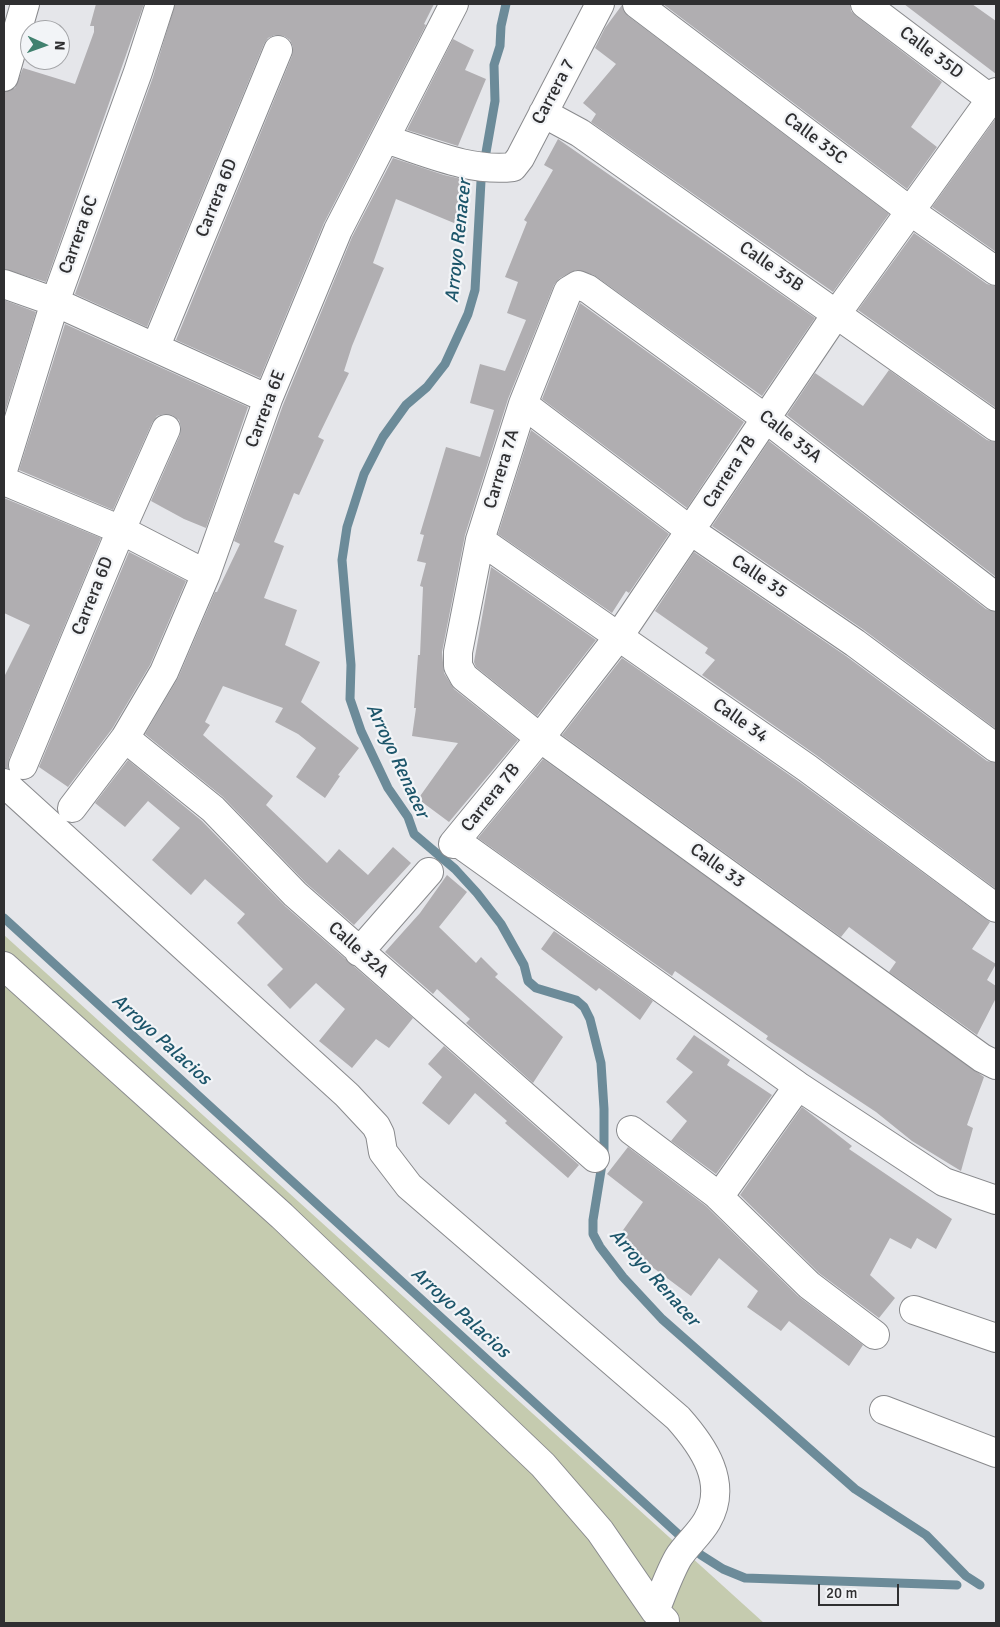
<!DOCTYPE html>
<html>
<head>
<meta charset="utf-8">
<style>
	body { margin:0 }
	#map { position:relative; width:1000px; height:1627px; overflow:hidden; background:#e5e6ea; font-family:Signika,sans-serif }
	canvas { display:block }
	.frame { position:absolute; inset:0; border:5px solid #2f2f31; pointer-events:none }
	.north { position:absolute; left:20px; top:20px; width:50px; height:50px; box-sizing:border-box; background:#f2f4f7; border:1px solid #a4a5a8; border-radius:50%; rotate:92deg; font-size:14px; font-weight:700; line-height:20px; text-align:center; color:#2f2f31 }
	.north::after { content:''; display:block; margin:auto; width:18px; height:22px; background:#41816f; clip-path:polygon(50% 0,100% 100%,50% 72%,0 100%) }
	.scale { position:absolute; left:818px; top:1584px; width:81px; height:22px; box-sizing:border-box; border:2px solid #2f2f31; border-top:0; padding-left:6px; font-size:15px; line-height:18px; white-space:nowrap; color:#2f2f31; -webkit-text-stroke:4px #f2f4f7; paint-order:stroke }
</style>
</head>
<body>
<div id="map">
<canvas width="1000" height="1627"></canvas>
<div class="frame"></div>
<div class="north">N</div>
<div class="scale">20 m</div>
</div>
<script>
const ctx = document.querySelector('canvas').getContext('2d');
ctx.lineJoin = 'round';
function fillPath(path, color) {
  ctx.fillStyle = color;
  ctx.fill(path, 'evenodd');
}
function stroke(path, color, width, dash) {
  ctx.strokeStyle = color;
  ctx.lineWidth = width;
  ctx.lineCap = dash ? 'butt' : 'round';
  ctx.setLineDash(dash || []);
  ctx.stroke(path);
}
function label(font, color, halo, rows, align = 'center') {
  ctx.font = font + ' Signika,sans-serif';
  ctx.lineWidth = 4.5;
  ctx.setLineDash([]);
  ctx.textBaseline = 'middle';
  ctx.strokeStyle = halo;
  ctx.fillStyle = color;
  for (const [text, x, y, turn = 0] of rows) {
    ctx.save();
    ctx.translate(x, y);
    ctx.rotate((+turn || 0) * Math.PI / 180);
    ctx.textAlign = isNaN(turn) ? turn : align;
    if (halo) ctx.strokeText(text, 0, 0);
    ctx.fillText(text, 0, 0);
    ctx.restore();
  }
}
fillPath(new Path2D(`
	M 4,935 L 764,1623 L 4,1623 Z`), '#c5cbaf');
stroke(new Path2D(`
	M 506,4 L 501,26 L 500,46 L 494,65 L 495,101 L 481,181 L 475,290 L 468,314 L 445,364 L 427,387 L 406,405 L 383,437 L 364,474 L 347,527 L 342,560 L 351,665 L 350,699 L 361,731 L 388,788 L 408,817 L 414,834 L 455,869 L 477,893 L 501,924 L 524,965 L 528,981 L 536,988 L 576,1000 L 584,1007 L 590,1019 L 601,1063 L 604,1109 L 604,1152 L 593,1220 L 593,1234 L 600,1247 L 623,1277 L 662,1319 L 855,1489 L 926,1535 L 966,1576 L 980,1585
	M 4,918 L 701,1555 L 723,1569 L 745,1578 L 957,1585`), '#6c8b99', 9);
fillPath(new Path2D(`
	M 96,4 L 144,4 L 46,282 L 4,269 L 4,92 L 15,88 L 23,68 L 75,84 L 94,32 L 94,26 L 90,26 Z
	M 175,4 L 434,4 L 424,24 L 426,25 L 324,223 L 260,378 L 176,340 L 292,56 L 293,47 L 290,40 L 284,36 L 275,35 L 268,38 L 264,44 L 147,327 L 75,294 L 153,77 Z
	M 663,4 L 850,4 L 851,11 L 856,16 L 942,82 L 911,127 L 937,147 L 907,189 Z
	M 904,4 L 972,4 L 996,21 L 996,74 Z
	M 622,5 L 628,16 L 889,214 L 833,292 L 591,122 L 596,114 L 583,103 L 616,64 L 595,48 L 605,28 Z
	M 453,39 L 474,50 L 465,70 L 486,79 L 458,146 L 407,130 Z
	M 996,118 L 996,252 L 932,207 Z
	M 558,139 L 815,318 L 762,396 L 594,275 L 576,270 L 560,278 L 554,285 L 508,399 L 465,535 L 442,652 L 444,673 L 454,689 L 518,740 L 449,822 L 418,799 L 458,743 L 412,736 L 416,708 L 414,708 L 418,655 L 420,655 L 423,587 L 420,586 L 426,563 L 417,561 L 424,535 L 420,534 L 446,447 L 480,457 L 494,410 L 470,403 L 480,364 L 505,371 L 526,320 L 507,313 L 518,282 L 505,277 L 527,222 L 524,220 L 553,170 L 544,165 Z
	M 393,158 L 444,175 L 471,181 L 454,223 L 396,199 L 373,263 L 384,268 L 352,346 L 344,371 L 349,373 L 318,437 L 324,440 L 299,495 L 294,493 L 274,542 L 284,546 L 264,598 L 297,610 L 285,645 L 320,662 L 301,702 L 359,748 L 338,775 L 340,776 L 325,798 L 296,777 L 316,748 L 298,734 L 275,722 L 283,708 L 223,686 L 205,722 L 210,725 L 203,735 L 273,796 L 266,805 L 327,863 L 339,849 L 368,875 L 393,847 L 411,863 L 354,925 L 306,883 L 223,797 L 145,734 L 178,678 L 215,592 L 217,592 L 240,544 L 234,541 L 283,405 L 352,237 Z
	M 914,233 L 987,284 L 996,286 L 996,408 L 858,310 Z
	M 4,300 L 36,312 L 4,415 Z
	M 580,303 L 744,422 L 687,508 L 542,399 Z
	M 65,324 L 248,407 L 206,528 L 184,519 L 151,501 L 180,435 L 181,427 L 179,420 L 172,415 L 164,414 L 157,416 L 152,423 L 113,510 L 19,470 Z
	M 889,370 L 987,440 L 996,442 L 996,577 L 787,415 L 815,373 L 863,406 Z
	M 531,430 L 669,534 L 629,593 L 626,591 L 612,613 L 498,534 Z
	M 769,441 L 986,609 L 996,612 L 996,729 L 864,630 L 712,526 Z
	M 4,498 L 101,538 L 9,759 L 8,768 L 4,768 L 4,677 L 30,625 L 4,613 Z
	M 129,552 L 186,581 L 150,665 L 112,729 L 68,787 L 39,767 Z
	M 694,552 L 846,656 L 987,761 L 996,763 L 996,889 L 816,755 L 702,675 L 715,660 L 705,653 L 708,648 L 655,611 Z
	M 491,567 L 596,640 L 537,716 L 476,667 L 474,662 Z
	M 622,658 L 798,781 L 990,922 L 972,949 L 996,964 L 987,980 L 996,986 L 996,998 L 977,1035 L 889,972 L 896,962 L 849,927 L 841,937 L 562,735 Z
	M 543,759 L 984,1077 L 967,1125 L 973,1128 L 961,1171 L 912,1141 L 876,1112 L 766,1039 L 768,1036 L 675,971 L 672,976 L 478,838 Z
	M 128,760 L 202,821 L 285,906 L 413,1018 L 389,1048 L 376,1039 L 352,1068 L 319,1041 L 345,1009 L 316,983 L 290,1009 L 267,985 L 283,969 L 237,923 L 245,914 L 205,879 L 191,895 L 152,860 L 180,828 L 148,801 L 125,827 L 95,803 Z
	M 447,875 L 467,892 L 439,927 L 476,963 L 481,957 L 498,974 L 495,977 L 563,1037 L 533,1083 L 466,1023 L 470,1019 L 437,989 L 433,994 L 385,952 L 420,913 Z
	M 554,931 L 653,1001 L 640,1020 L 599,988 L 596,991 L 541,949 Z
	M 694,1035 L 730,1060 L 727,1065 L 772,1095 L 716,1174 L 671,1141 L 687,1121 L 666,1102 L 693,1072 L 676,1059 Z
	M 444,1046 L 579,1165 L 568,1178 L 505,1123 L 507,1121 L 475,1093 L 449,1125 L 422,1103 L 442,1077 L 428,1064 Z
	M 802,1107 L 852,1146 L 849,1149 L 952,1219 L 936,1249 L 917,1238 L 911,1249 L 890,1238 L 870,1275 L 895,1298 L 879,1318 L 819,1273 L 740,1195 Z
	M 628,1147 L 706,1206 L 798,1296 L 863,1345 L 849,1366 L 789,1321 L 781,1331 L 747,1307 L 758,1291 L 719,1258 L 691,1296 L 616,1240 L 643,1202 L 607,1174 Z`), '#b0aeb1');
const minor = new Path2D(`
	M 637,4 L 910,211 L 996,271
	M 865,4 L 996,103
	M 4,77 L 25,4
	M 543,113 L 580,133 L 996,427
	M 385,139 C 427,152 469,172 513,167 L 520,158 L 600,4
	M 4,284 L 55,302 L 268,399
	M 156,346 L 278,50
	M 523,404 L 691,531 L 855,643 L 996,748
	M 4,467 L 55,302 L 138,72 L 160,4
	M 4,481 L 121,530 L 206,574
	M 480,540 L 807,768 L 996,908
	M 996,597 L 765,418 L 588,289 L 578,285 L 568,291 L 523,404 L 480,540 L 458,652 L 458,666 L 464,677 L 540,738 L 982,1058 L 996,1065
	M 125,738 L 213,809 L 295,894 L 595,1158
	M 23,765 L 121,530 L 166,429
	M 4,783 L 347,1095 L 376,1126 L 380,1134 L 383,1152 L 409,1186 L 678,1418 C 703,1446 729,1483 707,1521 C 699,1535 686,1545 678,1558 C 669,1574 662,1594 655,1611
	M 72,808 L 125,738 L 164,672 L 206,574 L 268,399 L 338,230 L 454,4
	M 456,841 L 798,1086 L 944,1182 L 996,1200
	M 453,844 L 540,738 L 619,636 L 837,313 L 996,92
	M 359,952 L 429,872
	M 4,966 L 282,1216 L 543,1465 L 600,1531 L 655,1611 L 665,1621
	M 631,1130 L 716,1194 L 809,1285 L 875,1335
	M 719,1197 L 798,1086
	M 914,1310 L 996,1338
	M 884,1410 L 996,1453`);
stroke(minor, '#898a8d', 30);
stroke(minor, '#fff', 28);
label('18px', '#2f2f31', '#f2f4f7', [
	["Calle 35D",931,53,37],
	["Carrera 7",554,92,-62],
	["Calle 35C",815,139,37],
	["Carrera 6D",217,198,-68],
	["Carrera 6C",79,235,-70],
	["Calle 35B",771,267,35],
	["Carrera 6E",266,409,-69],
	["Calle 35A",790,437,38],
	["Carrera 7A",502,469,-73],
	["Carrera 7B",730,472,-57],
	["Calle 35",759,577,34],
	["Carrera 6D",93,596,-68],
	["Calle 34",740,721,35],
	["Carrera 7B",491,798,-51],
	["Calle 33",717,866,36],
	["Calle 32A",358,950,42]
]);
label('italic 19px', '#1c556a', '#f2f4f7', [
	["Arroyo Renacer",459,241,-84],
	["Arroyo Renacer",397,761,65],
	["Arroyo Palacios",161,1040,42],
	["Arroyo Renacer",654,1278,48],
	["Arroyo Palacios",460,1313,42]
]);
</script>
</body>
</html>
